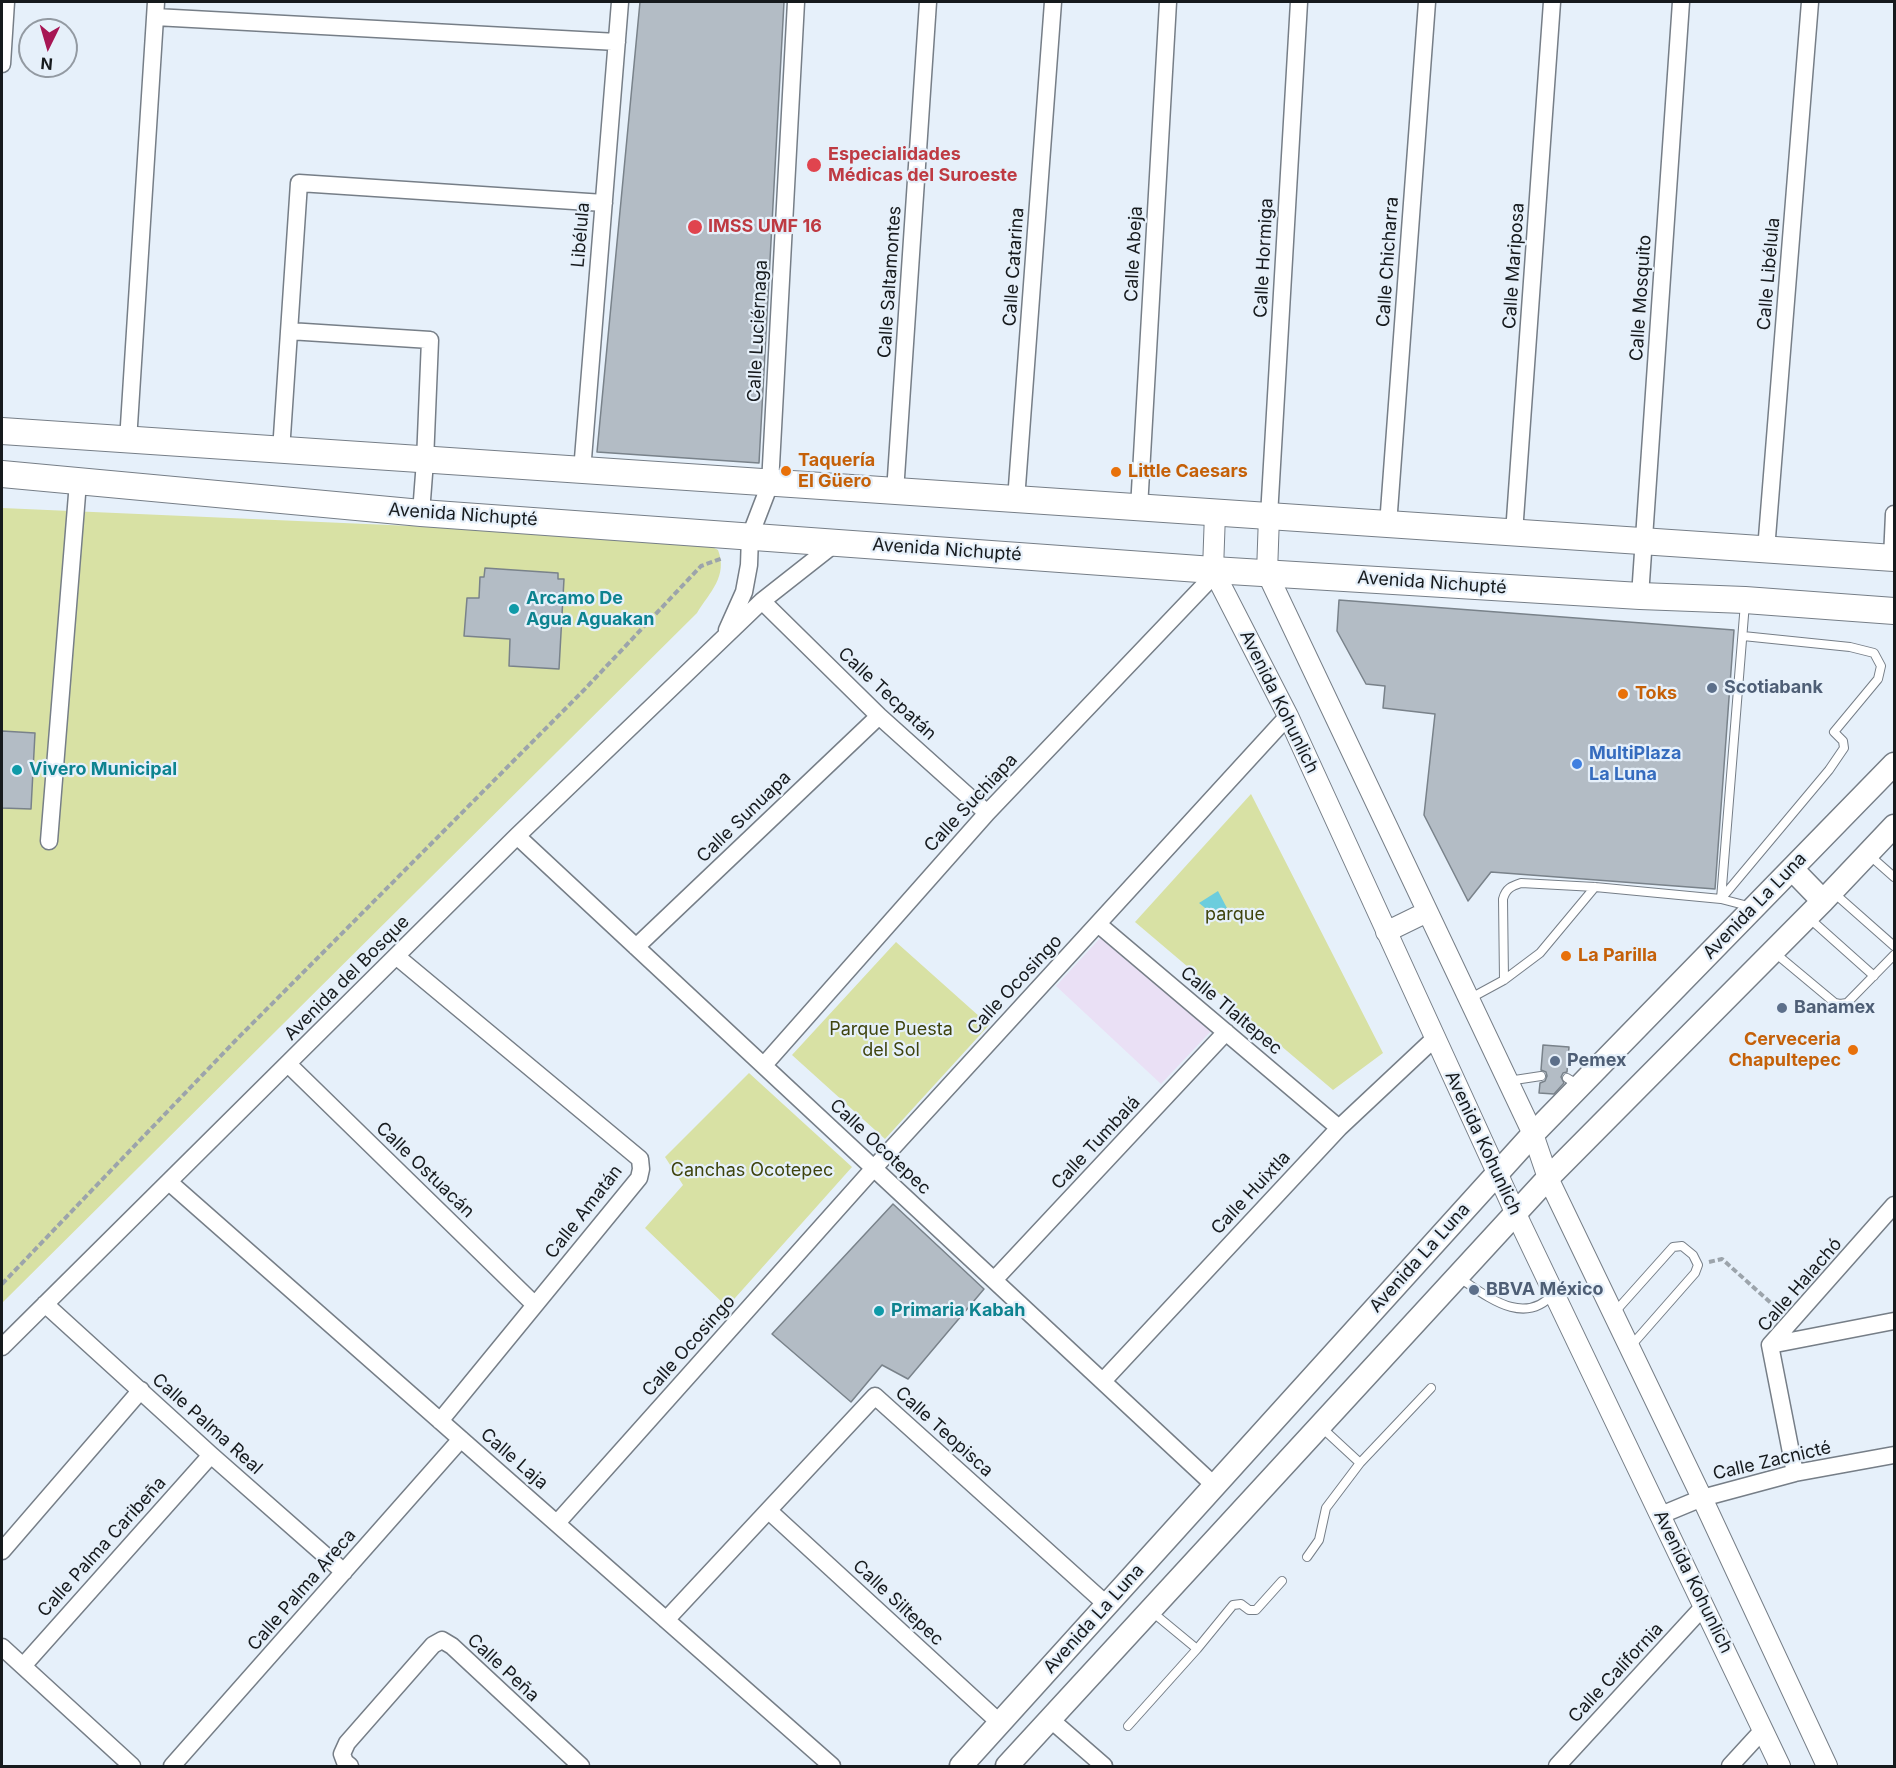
<!DOCTYPE html>
<html>
<head>
<meta charset="utf-8">
<style>
	body { margin:0 }
	#map { position:relative; width:1896px; height:1768px; overflow:hidden; background:#e6f0fa; font-family:Inter,sans-serif }
	canvas { display:block }
	.frame { position:absolute; inset:0; border:3px solid #161a1d; pointer-events:none }
	.north { position:absolute; left:18px; top:18px; width:60px; height:60px; box-sizing:border-box; background:#e6f0fa; border:2px solid #939aa2; border-radius:50%; rotate:185deg; font-size:16px; font-weight:700; line-height:24px; text-align:center; color:#161a1d }
	.north::after { content:''; display:block; margin:auto; width:21px; height:27px; background:#a71654; clip-path:polygon(50% 0,100% 100%,50% 72%,0 100%) }
</style>
</head>
<body>
<div id="map">
<canvas width="1896" height="1768"></canvas>
<div class="frame"></div>
<div class="north">N</div>
</div>
<script>
const ctx = document.querySelector('canvas').getContext('2d');
ctx.lineJoin = 'round';
function fillPath(path, color) {
  ctx.fillStyle = color;
  ctx.fill(path, 'evenodd');
}
function stroke(path, color, width, dash) {
  ctx.strokeStyle = color;
  ctx.lineWidth = width;
  ctx.lineCap = dash ? 'butt' : 'round';
  ctx.setLineDash(dash || []);
  ctx.stroke(path);
}
function label(font, color, halo, rows, align = 'center') {
  ctx.font = font + ' Inter,sans-serif';
  ctx.lineWidth = 4.5;
  ctx.setLineDash([]);
  ctx.textBaseline = 'middle';
  ctx.strokeStyle = halo;
  ctx.fillStyle = color;
  for (const [text, x, y, turn = 0] of rows) {
    ctx.save();
    ctx.translate(x, y);
    ctx.rotate((+turn || 0) * Math.PI / 180);
    ctx.textAlign = isNaN(turn) ? turn : align;
    if (halo) ctx.strokeText(text, 0, 0);
    ctx.fillText(text, 0, 0);
    ctx.restore();
  }
}
fillPath(new Path2D(`
	M 1102,936 L 1213,1029 L 1161,1084 L 1056,986 Z`), '#eae0f5');
fillPath(new Path2D(`
	M 2,508 L 662,537 L 701,541 L 718,550 C 728,576 710,592 697,613 L 2,1303 Z
	M 1251,794 L 1383,1053 L 1333,1090 L 1135,922 Z
	M 896,942 L 989,1025 L 885,1139 L 792,1055 Z
	M 749,1073 L 852,1167 L 727,1307 L 645,1228 L 683,1185 L 665,1157 Z`), '#d8e1a4');
fillPath(new Path2D(`
	M 1218,891 L 1228,910 L 1221,921 L 1199,903 Z`), '#6ccddd');
const building = new Path2D(`
	M 640,2 L 784,2 L 759,463 L 597,452 Z
	M 485,568 L 558,573 L 558,579 L 564,579 L 559,669 L 509,666 L 510,639 L 464,636 L 467,598 L 479,598 L 480,577 L 484,577 Z
	M 1339,600 L 1734,630 L 1715,889 L 1491,872 L 1468,901 L 1424,815 L 1435,714 L 1383,708 L 1385,686 L 1366,684 L 1337,631 Z
	M 2,731 L 35,733 L 31,809 L 2,808 Z
	M 1543,1045 L 1569,1047 L 1567,1072 L 1563,1073 L 1561,1077 L 1564,1083 L 1554,1094 L 1539,1093 L 1540,1083 L 1545,1081 L 1547,1076 L 1546,1072 L 1541,1070 Z
	M 893,1204 L 984,1289 L 908,1379 L 882,1365 L 851,1402 L 772,1334 Z`);
fillPath(building, '#b3bcc5');
stroke(building, '#79828a', 1.5);
const service = new Path2D(`
	M 1745,603 L 1721,899 L 1752,907
	M 1868,854 L 1894,877
	M 1834,893 L 1894,946
	M 1809,918 L 1874,976
	M 1775,953 L 1835,1003 L 1840,1004 L 1847,1003 L 1894,955
	M 1504,980 L 1503,899 C 1506,888 1512,886 1521,883 L 1595,887 L 1721,899 L 1829,770 L 1844,748 L 1843,741 L 1834,732 L 1878,679 L 1881,666 L 1874,653 L 1850,647 L 1743,636
	M 1469,999 L 1504,980 L 1540,953 L 1595,887
	M 1567,1078 L 1580,1086
	M 1508,1081 L 1541,1076
	M 1458,1277 C 1487,1296 1524,1328 1554,1293
	M 1614,1313 L 1673,1247 L 1682,1246 L 1693,1255 L 1698,1265 L 1695,1273 L 1630,1347
	M 1360,1463 L 1431,1388
	M 1307,1557 L 1319,1540 L 1326,1508 L 1360,1463 L 1320,1426
	M 1197,1649 L 1233,1605 L 1241,1604 L 1249,1610 L 1256,1610 L 1282,1581
	M 1128,1726 L 1197,1649 L 1151,1611`);
const minor = new Path2D(`
	M 155,17 L 617,42
	M 2,64 L 6,2
	M 289,331 L 430,340 L 425,461 L 421,513
	M 128,441 L 156,2
	M 281,451 L 299,183 L 604,203
	M 582,471 L 620,2
	M 895,492 L 928,2
	M 1016,500 L 1053,2
	M 1139,508 L 1168,2
	M 1269,516 L 1299,2
	M 1388,525 L 1427,2
	M 1514,533 L 1552,2
	M 1766,550 L 1810,2
	M 1892,558 L 1894,514
	M 1640,596 L 1681,2
	M 762,601 L 879,716 L 987,813
	M 727,630 L 744,592 L 749,565 L 750,536 L 770,484 L 796,2
	M 517,836 L 1215,1486
	M 49,841 L 78,482
	M 1098,924 L 1339,1128
	M 636,947 L 879,716
	M 396,956 L 640,1159 L 641,1169 L 639,1178 L 440,1421
	M 288,1064 L 535,1305
	M 764,1065 L 987,813 L 1215,574
	M 169,1182 L 832,1766
	M 994,1280 L 1226,1032
	M 45,1304 L 211,1455 L 344,1572
	M 1770,1345 L 1894,1321
	M 2,1347 L 517,836 L 762,601 L 837,542
	M 1103,1381 L 1339,1128 L 1435,1038
	M 1795,1473 L 1770,1345 L 1894,1205
	M 769,1511 L 1000,1723
	M 1661,1515 L 1702,1498 L 1795,1473 L 1894,1455
	M 557,1523 L 874,1168 L 1288,716
	M 2,1551 L 141,1390
	M 666,1620 L 875,1396 L 1107,1605
	M 2,1647 L 132,1766
	M 23,1666 L 211,1455
	M 1050,1719 L 1104,1766
	M 172,1766 L 461,1439
	M 350,1766 L 345,1762 L 342,1754 L 347,1743 L 433,1645 L 442,1640 L 452,1646 L 581,1766
	M 1557,1766 L 1704,1606
	M 1730,1766 L 1763,1730`);
const tertiary = new Path2D(`
	M 1215,513 L 1213,570 L 1288,716 L 1515,1212 L 1780,1766
	M 1269,516 L 1267,573 L 1533,1134 L 1548,1178 L 1702,1498 L 1827,1766
	M 1386,932 L 1427,912`);
const secondary = new Path2D(`
	M 1792,869 L 1823,901
	M 961,1766 L 1533,1134 L 1894,764
	M 1007,1766 L 1548,1178 L 1823,901 L 1894,826`);
const primary = new Path2D(`
	M 2,431 L 1894,558
	M 2,474 L 421,513 L 1213,570 L 1640,596 L 1745,600 L 1894,611`);
stroke(service, '#767e87', 10);
stroke(minor, '#767e87', 19);
stroke(tertiary, '#767e87', 22);
stroke(secondary, '#767e87', 25);
stroke(primary, '#767e87', 28);
stroke(new Path2D(`
	M 1709,1262 L 1722,1259 L 1780,1311
	M 2,1284 L 235,1041 L 584,690 L 701,566 L 723,558`), '#9ca4ab', 4, [6, 3]);
stroke(service, '#fff', 8);
stroke(minor, '#fff', 16);
stroke(tertiary, '#fff', 20);
stroke(secondary, '#fff', 22);
stroke(primary, '#fff', 26);
for (const [x, y, r, color] of [
	[814,165,8,"#e0444e"],
	[695,227,8,"#e0444e"],
	[786,471,6,"#e8710a"],
	[1116,472,6,"#e8710a"],
	[514,609,6,"#0f9aa8"],
	[1712,688,6,"#5c6f8a"],
	[1623,694,6,"#e8710a"],
	[1577,764,6,"#3f7fe0"],
	[17,770,6,"#0f9aa8"],
	[1566,956,6,"#e8710a"],
	[1782,1008,6,"#5c6f8a"],
	[1853,1050,6,"#e8710a"],
	[1555,1061,6,"#5c6f8a"],
	[1474,1290,6,"#5c6f8a"],
	[879,1311,6,"#0f9aa8"]
]) {
  const dot = new Path2D();
  dot.arc(x, y, r, 0, 2 * Math.PI);
  ctx.fillStyle = color;
  ctx.fill(dot);
  stroke(dot, '#e6f0fa', 2);
}
label('bold 18px', '#be3a42', '#e6f0fa', [
	["Especialidades",828,155],
	["Médicas del Suroeste",828,176],
	["IMSS UMF 16",708,227]
], 'left');
label('18px', '#161a1d', '#e6f0fa', [
	["Libélula",581,235,-85],
	["Calle Abeja",1134,254,-87],
	["Calle Hormiga",1264,258,-87],
	["Calle Chicharra",1388,262,-86],
	["Calle Mariposa",1514,266,-86],
	["Calle Catarina",1014,267,-86],
	["Calle Libélula",1769,274,-85],
	["Calle Saltamontes",890,282,-86],
	["Calle Mosquito",1641,298,-86],
	["Calle Luciérnaga",758,331,-87],
	["Avenida Nichupté",463,515,4],
	["Avenida Nichupté",947,550,4],
	["Avenida Nichupté",1432,583,4],
	["Calle Tecpatán",887,694,43],
	["Avenida Kohunlich",1279,702,64],
	["Calle Suchiapa",971,803,-47],
	["Calle Sunuapa",744,817,-44],
	["Avenida La Luna",1755,906,-46],
	["Avenida del Bosque",347,978,-45],
	["Calle Ocosingo",1015,985,-47],
	["Calle Tlaltepec",1231,1011,40],
	["Calle Tumbalá",1096,1143,-47],
	["Avenida Kohunlich",1483,1143,65],
	["Calle Ocotepec",880,1147,43],
	["Calle Ostuacán",425,1170,44],
	["Calle Huixtla",1251,1193,-47],
	["Calle Amatán",584,1212,-52],
	["Avenida La Luna",1420,1258,-48],
	["Calle Halachó",1800,1285,-49],
	["Calle Ocosingo",689,1346,-48],
	["Calle Palma Real",207,1424,42],
	["Calle Teopisca",944,1432,42],
	["Calle Laja",514,1459,41],
	["Calle Zacnicté",1772,1461,-13],
	["Calle Palma Caribeña",102,1547,-48],
	["Avenida Kohunlich",1693,1582,64],
	["Calle Palma Areca",302,1590,-49],
	["Calle Siltepec",898,1603,43],
	["Avenida La Luna",1094,1619,-48],
	["Calle Peña",503,1668,43],
	["Calle California",1616,1673,-47]
]);
label('bold 18px', '#c56008', '#e6f0fa', [
	["Taquería",798,461],
	["El Güero",798,482],
	["Little Caesars",1128,472],
	["Toks",1635,694],
	["La Parilla",1578,956],
	["Cerveceria",1841,1040,"right"],
	["Chapultepec",1841,1061,"right"]
], 'left');
label('bold 18px', '#0d838f', '#e6f0fa', [
	["Arcamo De",526,599],
	["Agua Aguakan",526,620],
	["Vivero Municipal",29,770],
	["Primaria Kabah",891,1311]
], 'left');
label('bold 18px', '#4e5e75', '#e6f0fa', [
	["Scotiabank",1724,688],
	["Banamex",1794,1008],
	["Pemex",1567,1061],
	["BBVA México",1486,1290]
], 'left');
label('bold 18px', '#366cbe', '#e6f0fa', [
	["MultiPlaza",1589,754],
	["La Luna",1589,775]
], 'left');
label('18px', '#3e430c', '#e6f0fa', [
	["parque",1235,915],
	["Parque Puesta",891,1030],
	["del Sol",891,1051],
	["Canchas Ocotepec",752,1171]
]);
</script>
</body>
</html>
